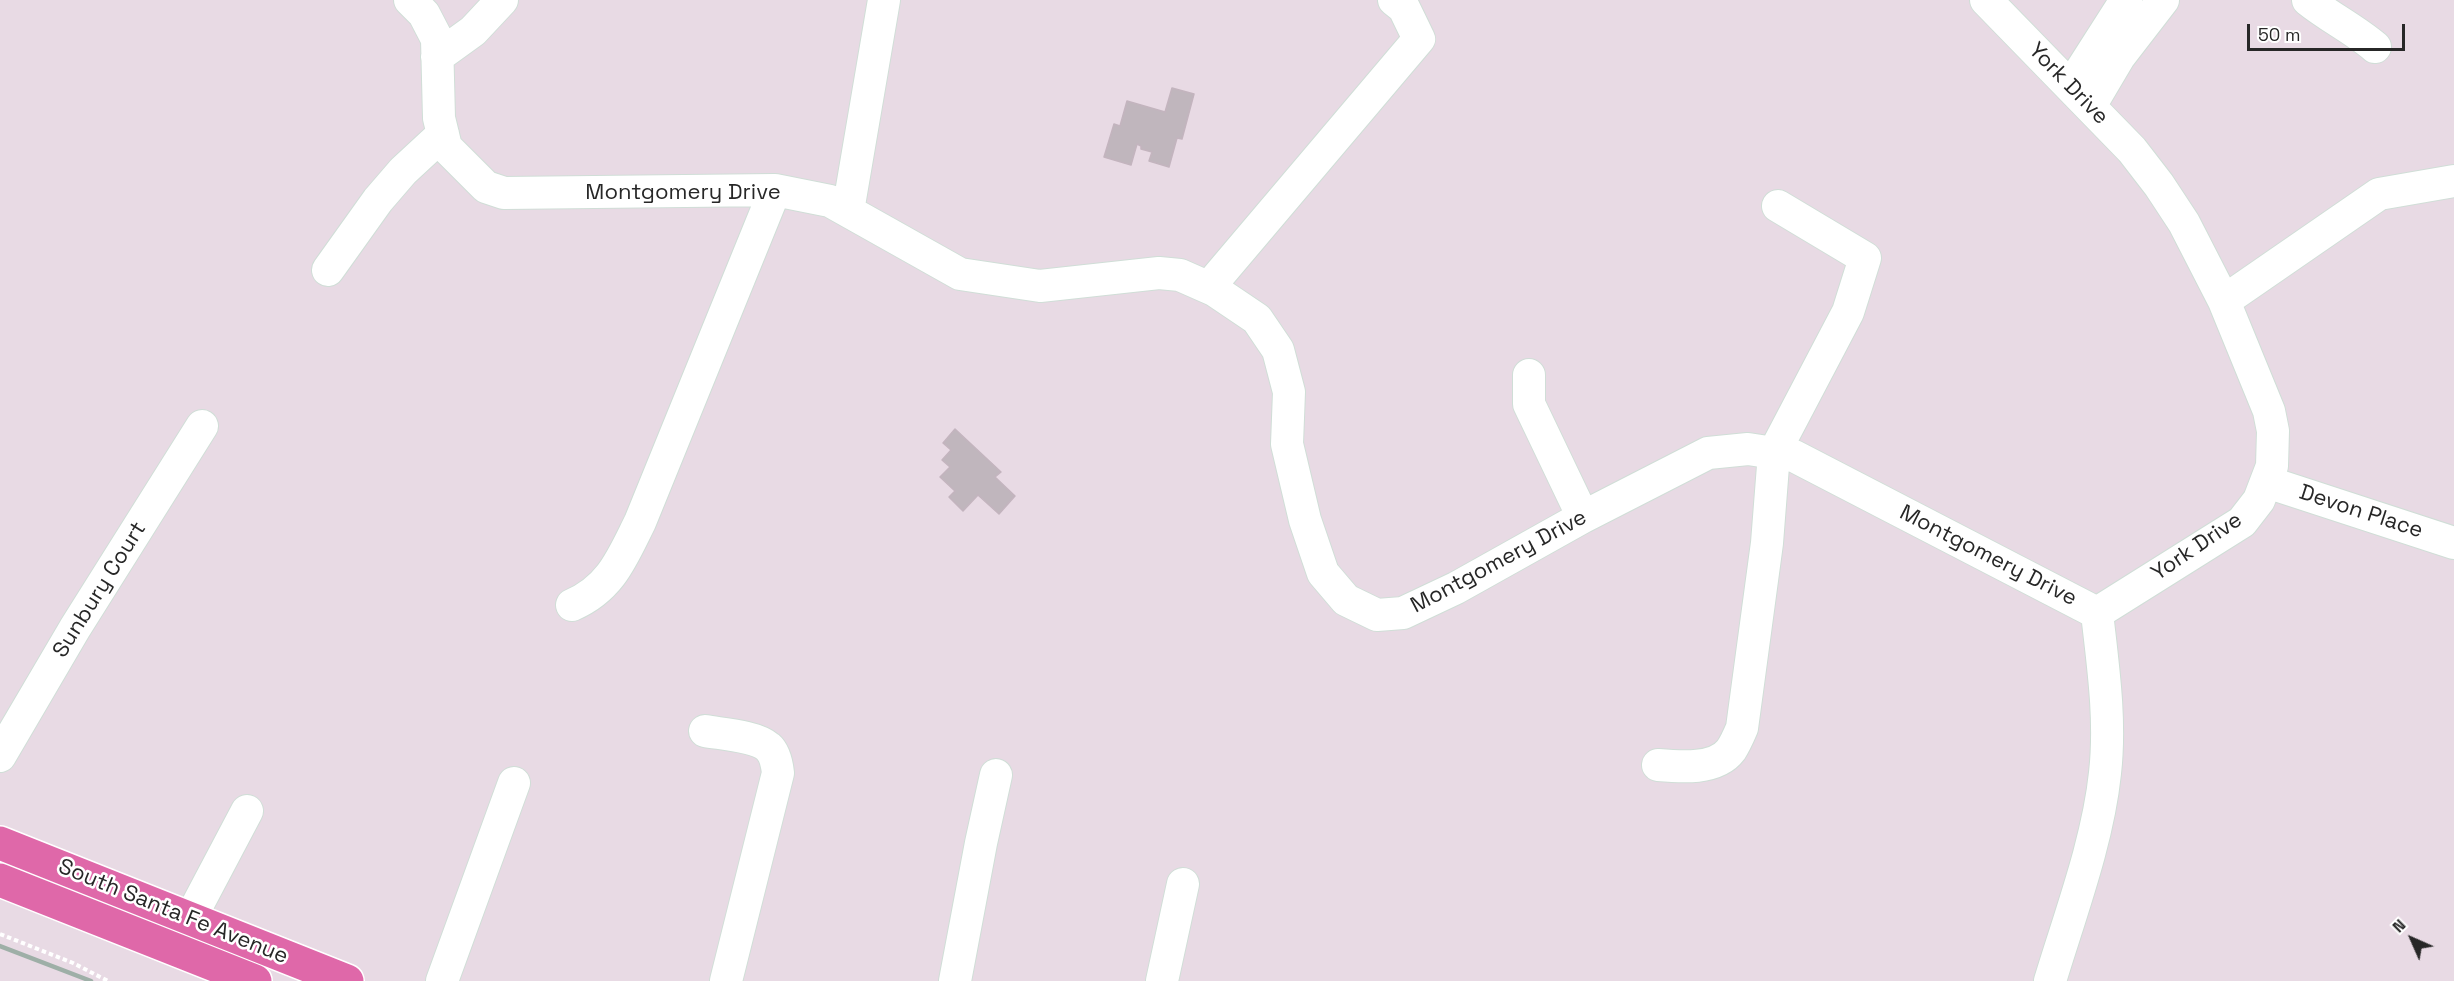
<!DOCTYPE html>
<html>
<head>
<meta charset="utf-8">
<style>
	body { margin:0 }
	#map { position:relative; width:2454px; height:981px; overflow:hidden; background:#e8dae4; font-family:"Space Grotesk",sans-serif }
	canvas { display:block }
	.north { position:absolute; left:2382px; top:909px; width:60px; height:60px; -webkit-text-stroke:4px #fff; paint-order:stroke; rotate:315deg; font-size:16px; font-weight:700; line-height:24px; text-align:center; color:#272727 }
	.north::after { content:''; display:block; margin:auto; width:21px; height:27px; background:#272727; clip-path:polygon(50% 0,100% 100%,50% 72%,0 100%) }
	.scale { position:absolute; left:2247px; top:24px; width:158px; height:27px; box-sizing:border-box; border:3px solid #272727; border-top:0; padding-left:8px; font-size:18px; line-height:21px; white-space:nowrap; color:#272727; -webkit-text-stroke:4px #fff; paint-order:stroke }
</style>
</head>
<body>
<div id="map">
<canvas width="2454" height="981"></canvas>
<div class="north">N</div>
<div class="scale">50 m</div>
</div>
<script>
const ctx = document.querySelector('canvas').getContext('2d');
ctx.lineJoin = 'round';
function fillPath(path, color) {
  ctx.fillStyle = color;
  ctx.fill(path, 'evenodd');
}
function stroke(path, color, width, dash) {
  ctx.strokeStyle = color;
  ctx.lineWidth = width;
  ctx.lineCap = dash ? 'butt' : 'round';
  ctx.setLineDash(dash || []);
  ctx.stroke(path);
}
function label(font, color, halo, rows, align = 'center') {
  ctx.font = font + ' "Space Grotesk",sans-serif';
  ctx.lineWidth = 5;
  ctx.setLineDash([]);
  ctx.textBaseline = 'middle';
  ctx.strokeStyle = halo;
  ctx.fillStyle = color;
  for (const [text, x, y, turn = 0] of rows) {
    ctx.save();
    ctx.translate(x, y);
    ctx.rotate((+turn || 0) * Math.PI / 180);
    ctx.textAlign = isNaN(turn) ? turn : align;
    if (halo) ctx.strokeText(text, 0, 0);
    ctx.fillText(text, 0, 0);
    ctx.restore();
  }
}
const building = new Path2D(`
	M 1172,88 L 1194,94 L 1182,139 L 1177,138 L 1169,167 L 1149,161 L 1152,152 L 1141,149 L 1141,146 L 1137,144 L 1131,165 L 1104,157 L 1114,124 L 1120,126 L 1127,101 L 1165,112 Z
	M 955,429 L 1001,472 L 995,477 L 1015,496 L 999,514 L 978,495 L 963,511 L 949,497 L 955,491 L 940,477 L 950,467 L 942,460 L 951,450 L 943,443 Z`);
fillPath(building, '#c0b6bd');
stroke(building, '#c3b4be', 1.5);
const minor = new Path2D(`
	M 410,0 L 424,14 L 437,39 L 439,118 L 446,147 L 486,187 L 504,193 L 775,190 L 830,201 L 960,274 L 1040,286 L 1159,273 L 1180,275 L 1214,290 L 1257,319 L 1278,350 L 1289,392 L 1287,444 L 1305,520 L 1323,573 L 1346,600 L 1377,615 L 1403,613 L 1456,588 L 1583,517 L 1708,453 L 1748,449 L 1794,456 L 2097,613
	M 1986,0 L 2132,150 L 2159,185 L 2184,223 L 2224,301 L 2269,411 L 2273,431 L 2272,466 L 2259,500 L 2242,522 L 2097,613
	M 2308,0 C 2329,17 2354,29 2375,47
	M 437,57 L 473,31 L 502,0
	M 2071,86 L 2126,0
	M 2090,106 L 2119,57 L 2163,0
	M 848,211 L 884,0
	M 328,270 L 378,200 L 403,171 L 443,134
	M 1209,287 L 1419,39 L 1404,8 L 1394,0
	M 2224,301 L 2379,194 L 2454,181
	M 1529,375 L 1529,404 L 1583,517
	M 2267,482 L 2454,543
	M 572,605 C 611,588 622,558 640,522 L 775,190
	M 705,731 C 721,734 756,736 768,747 C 775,753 777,764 778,773 L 726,981
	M 0,756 L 75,628 L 202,426
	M 1658,765 C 1681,767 1716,770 1731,750 C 1735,744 1739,735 1742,728 L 1767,543 L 1774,453 L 1848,312 L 1865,258 L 1778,206
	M 190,919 L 247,811
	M 442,981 L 514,783
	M 955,981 L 981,843 L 996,775
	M 1162,981 L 1183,884
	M 2050,981 C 2070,915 2098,841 2105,773 C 2111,720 2103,666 2097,613`);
const major = new Path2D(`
	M 0,843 L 347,981
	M 0,880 L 255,981`);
stroke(minor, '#d0ded7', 34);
stroke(major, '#fff', 36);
stroke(new Path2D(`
	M 0,934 L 73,963 L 108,981`), '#fff', 4, [4.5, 3]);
stroke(minor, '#fff', 32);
stroke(major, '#df68a9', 33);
stroke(new Path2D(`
	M 0,946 L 91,981`), '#9eafa7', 4.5);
label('22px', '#272727', '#fff', [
	["York Drive",2068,84,46],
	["Montgomery Drive",683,193],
	["Devon Place",2361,512,18],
	["York Drive",2197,547,-34],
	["Montgomery Drive",1988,556,27],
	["Montgomery Drive",1499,562,-28],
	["Sunbury Court",100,590,-58],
	["South Santa Fe Avenue",173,912,22]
]);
</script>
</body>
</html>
